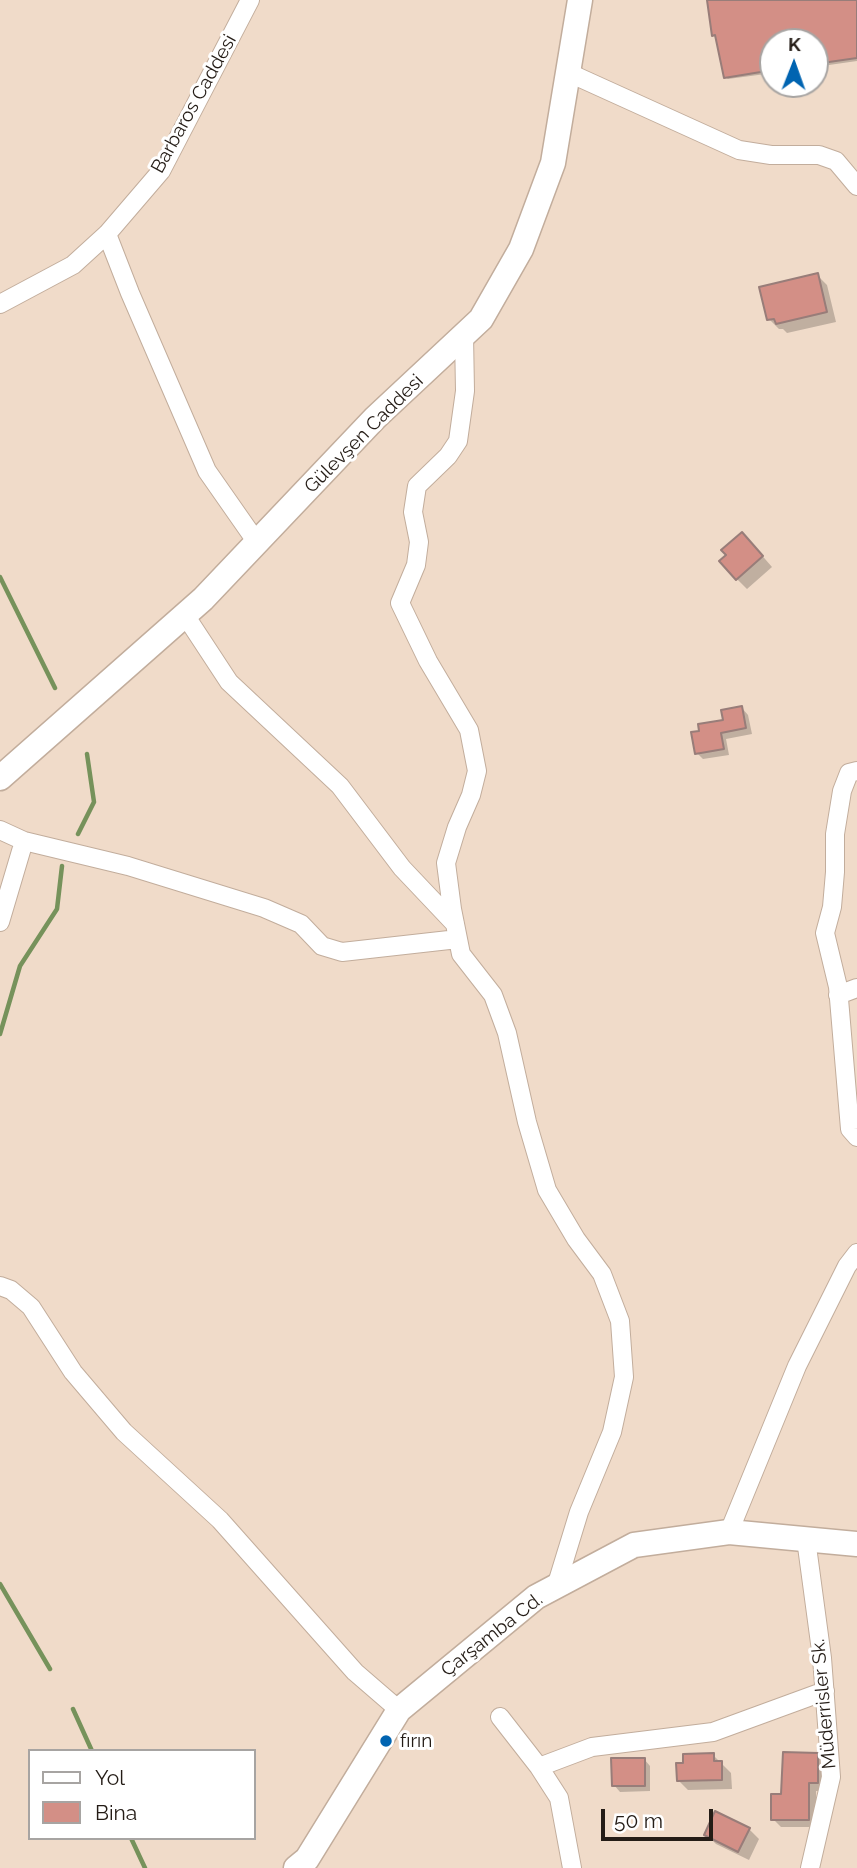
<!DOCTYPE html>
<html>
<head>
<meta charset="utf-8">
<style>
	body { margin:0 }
	#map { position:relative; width:857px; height:1868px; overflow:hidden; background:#f0dbc9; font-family:Raleway,sans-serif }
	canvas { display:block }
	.legend { position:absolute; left:28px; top:1749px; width:228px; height:91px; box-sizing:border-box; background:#fff; border:2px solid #a7a4a2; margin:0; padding:9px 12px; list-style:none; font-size:21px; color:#241c16 }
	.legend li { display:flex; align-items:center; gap:14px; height:35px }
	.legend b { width:35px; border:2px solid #a7a4a2 }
	.north { position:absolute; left:759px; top:28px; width:70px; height:70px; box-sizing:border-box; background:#fff; border:2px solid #a7a4a2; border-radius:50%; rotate:1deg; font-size:19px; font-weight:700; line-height:28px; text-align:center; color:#241c16 }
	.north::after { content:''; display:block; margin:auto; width:24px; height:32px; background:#0064b1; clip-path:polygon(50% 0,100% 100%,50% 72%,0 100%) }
	.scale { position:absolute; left:601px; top:1809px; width:112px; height:32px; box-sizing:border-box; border:4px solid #241c16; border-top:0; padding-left:9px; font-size:21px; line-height:24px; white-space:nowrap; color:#241c16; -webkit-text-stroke:5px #fff; paint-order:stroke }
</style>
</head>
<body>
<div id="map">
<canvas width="857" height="1868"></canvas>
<ul class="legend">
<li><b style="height:9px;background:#fff"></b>Yol</li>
<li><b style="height:19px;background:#d38f86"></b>Bina</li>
</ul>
<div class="north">K</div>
<div class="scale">50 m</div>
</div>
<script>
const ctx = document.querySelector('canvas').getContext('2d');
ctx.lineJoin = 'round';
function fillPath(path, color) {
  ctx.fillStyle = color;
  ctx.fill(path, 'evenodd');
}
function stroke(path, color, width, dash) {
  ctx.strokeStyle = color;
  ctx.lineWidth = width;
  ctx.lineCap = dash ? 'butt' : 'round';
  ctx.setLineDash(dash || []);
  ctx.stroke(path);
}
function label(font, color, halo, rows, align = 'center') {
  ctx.font = font + ' Raleway,sans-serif';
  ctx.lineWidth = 6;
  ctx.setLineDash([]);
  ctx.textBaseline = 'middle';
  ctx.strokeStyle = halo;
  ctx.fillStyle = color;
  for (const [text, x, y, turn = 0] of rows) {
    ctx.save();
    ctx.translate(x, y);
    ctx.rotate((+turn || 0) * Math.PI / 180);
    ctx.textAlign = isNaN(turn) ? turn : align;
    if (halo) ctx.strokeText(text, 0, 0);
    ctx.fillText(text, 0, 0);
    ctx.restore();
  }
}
fillPath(new Path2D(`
	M 715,0 L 857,0 L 857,61 L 815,67 L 815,42 L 773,42 L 773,73 L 728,79 L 725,77 L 717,38 L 714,35 Z
	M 817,275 L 827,285 L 836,322 L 787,333 L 783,329 L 779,329 L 769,319 Z
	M 752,544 L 772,567 L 747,589 L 737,579 Z
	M 742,708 L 748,715 L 752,734 L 726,739 L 729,755 L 703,759 L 697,753 L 725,721 Z
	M 713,1755 L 731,1773 L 732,1789 L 688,1790 L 678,1780 Z
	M 817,1755 L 825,1763 L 825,1791 L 816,1791 L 816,1827 L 781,1827 L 773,1819 L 783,1796 Z
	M 644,1759 L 650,1766 L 650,1791 L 620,1792 L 614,1785 Z
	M 749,1829 L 759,1839 L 749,1860 L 716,1844 L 706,1834 Z`), '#0003');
stroke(new Path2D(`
	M 0,577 L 55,688
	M 78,834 L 94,802 L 87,754
	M 0,1034 L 20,966 L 57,909 L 62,866
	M 0,1584 L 50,1669
	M 73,1709 L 92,1751
	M 131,1838 L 145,1868`), '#76925b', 4.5);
const building = new Path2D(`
	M 707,0 L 857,0 L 857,58 L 815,64 L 815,42 L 773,42 L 773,70 L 724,78 L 715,35 L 712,36 Z
	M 818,273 L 827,312 L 776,324 L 774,319 L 767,320 L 759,287 Z
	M 742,532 L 763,556 L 736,580 L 719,561 L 726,555 L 721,550 Z
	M 742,706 L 746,728 L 721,733 L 724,749 L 695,754 L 691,732 L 699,731 L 698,724 L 723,720 L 721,710 Z
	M 783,1752 L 818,1753 L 818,1783 L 809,1783 L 809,1820 L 771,1820 L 771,1794 L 781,1794 Z
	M 714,1753 L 714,1761 L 722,1761 L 722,1780 L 677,1781 L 676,1763 L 683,1763 L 683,1754 Z
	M 611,1758 L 645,1758 L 645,1786 L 612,1786 Z
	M 715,1811 L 750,1828 L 738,1852 L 704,1835 Z`);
fillPath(building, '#d38f86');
stroke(building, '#987d79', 2);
const street = new Path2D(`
	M 567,72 L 739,150 L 771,155 L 819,155 L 836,161 L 857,186
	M 107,234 L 130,293 L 207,471 L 258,544
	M 0,304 L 73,265 L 107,234 L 161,171 L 250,0
	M 464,335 L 465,391 L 458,441 L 448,456 L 417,486 L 413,512 L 419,542 L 416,565 L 400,603 L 428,661 L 469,730 L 477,771 L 471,795 L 457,827 L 446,863 L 452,909 L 461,954 L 493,995 L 507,1033 L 527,1122 L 547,1190 L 576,1239 L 602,1274 L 620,1321 L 624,1377 L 612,1432 L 579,1512 L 556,1587
	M 185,615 L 229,682 L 340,786 L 402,868 L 455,924
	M 857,771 L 849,773 L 842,791 L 835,834 L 835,872 L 832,907 L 825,933 L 838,987 L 850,1129 L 857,1137
	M 0,830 L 24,841 L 128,866 L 264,908 L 301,924 L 322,946 L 342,952 L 458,939
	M 0,922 L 24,841
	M 838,995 L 857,988
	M 0,1286 L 11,1290 L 31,1307 L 73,1372 L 124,1432 L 220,1520 L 355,1672 L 399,1710
	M 729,1532 L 797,1366 L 847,1266 L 857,1253
	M 806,1539 L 822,1658 L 831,1777 L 810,1868
	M 500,1717 L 539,1767 L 559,1798 L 572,1868
	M 539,1767 L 592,1747 L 713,1732 L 825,1691`);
const secondary = new Path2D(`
	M 0,778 L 203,599 L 375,418 L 481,319 L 521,249 L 553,163 L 580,0
	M 296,1868 L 307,1859 L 399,1710 L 536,1597 L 634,1545 L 729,1532 L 857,1544`);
stroke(street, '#c2ad9c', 20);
stroke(secondary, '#c2ad9c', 27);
stroke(street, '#fff', 18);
stroke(secondary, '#fff', 24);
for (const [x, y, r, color] of [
	[386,1741,7,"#0064b1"]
]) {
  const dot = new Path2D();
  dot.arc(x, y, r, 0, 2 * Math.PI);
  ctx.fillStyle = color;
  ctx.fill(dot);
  stroke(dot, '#fff', 2.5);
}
label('19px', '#241c16', '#fff', [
	["Barbaros Caddesi",194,104,-61],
	["Gülevşen Caddesi",364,434,-45],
	["Çarşamba Cd.",492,1635,-38],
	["Müderrisler Sk.",824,1704,-95]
]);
label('19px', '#241c16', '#fff', [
	["fırın",400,1741]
], 'left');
</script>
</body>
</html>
